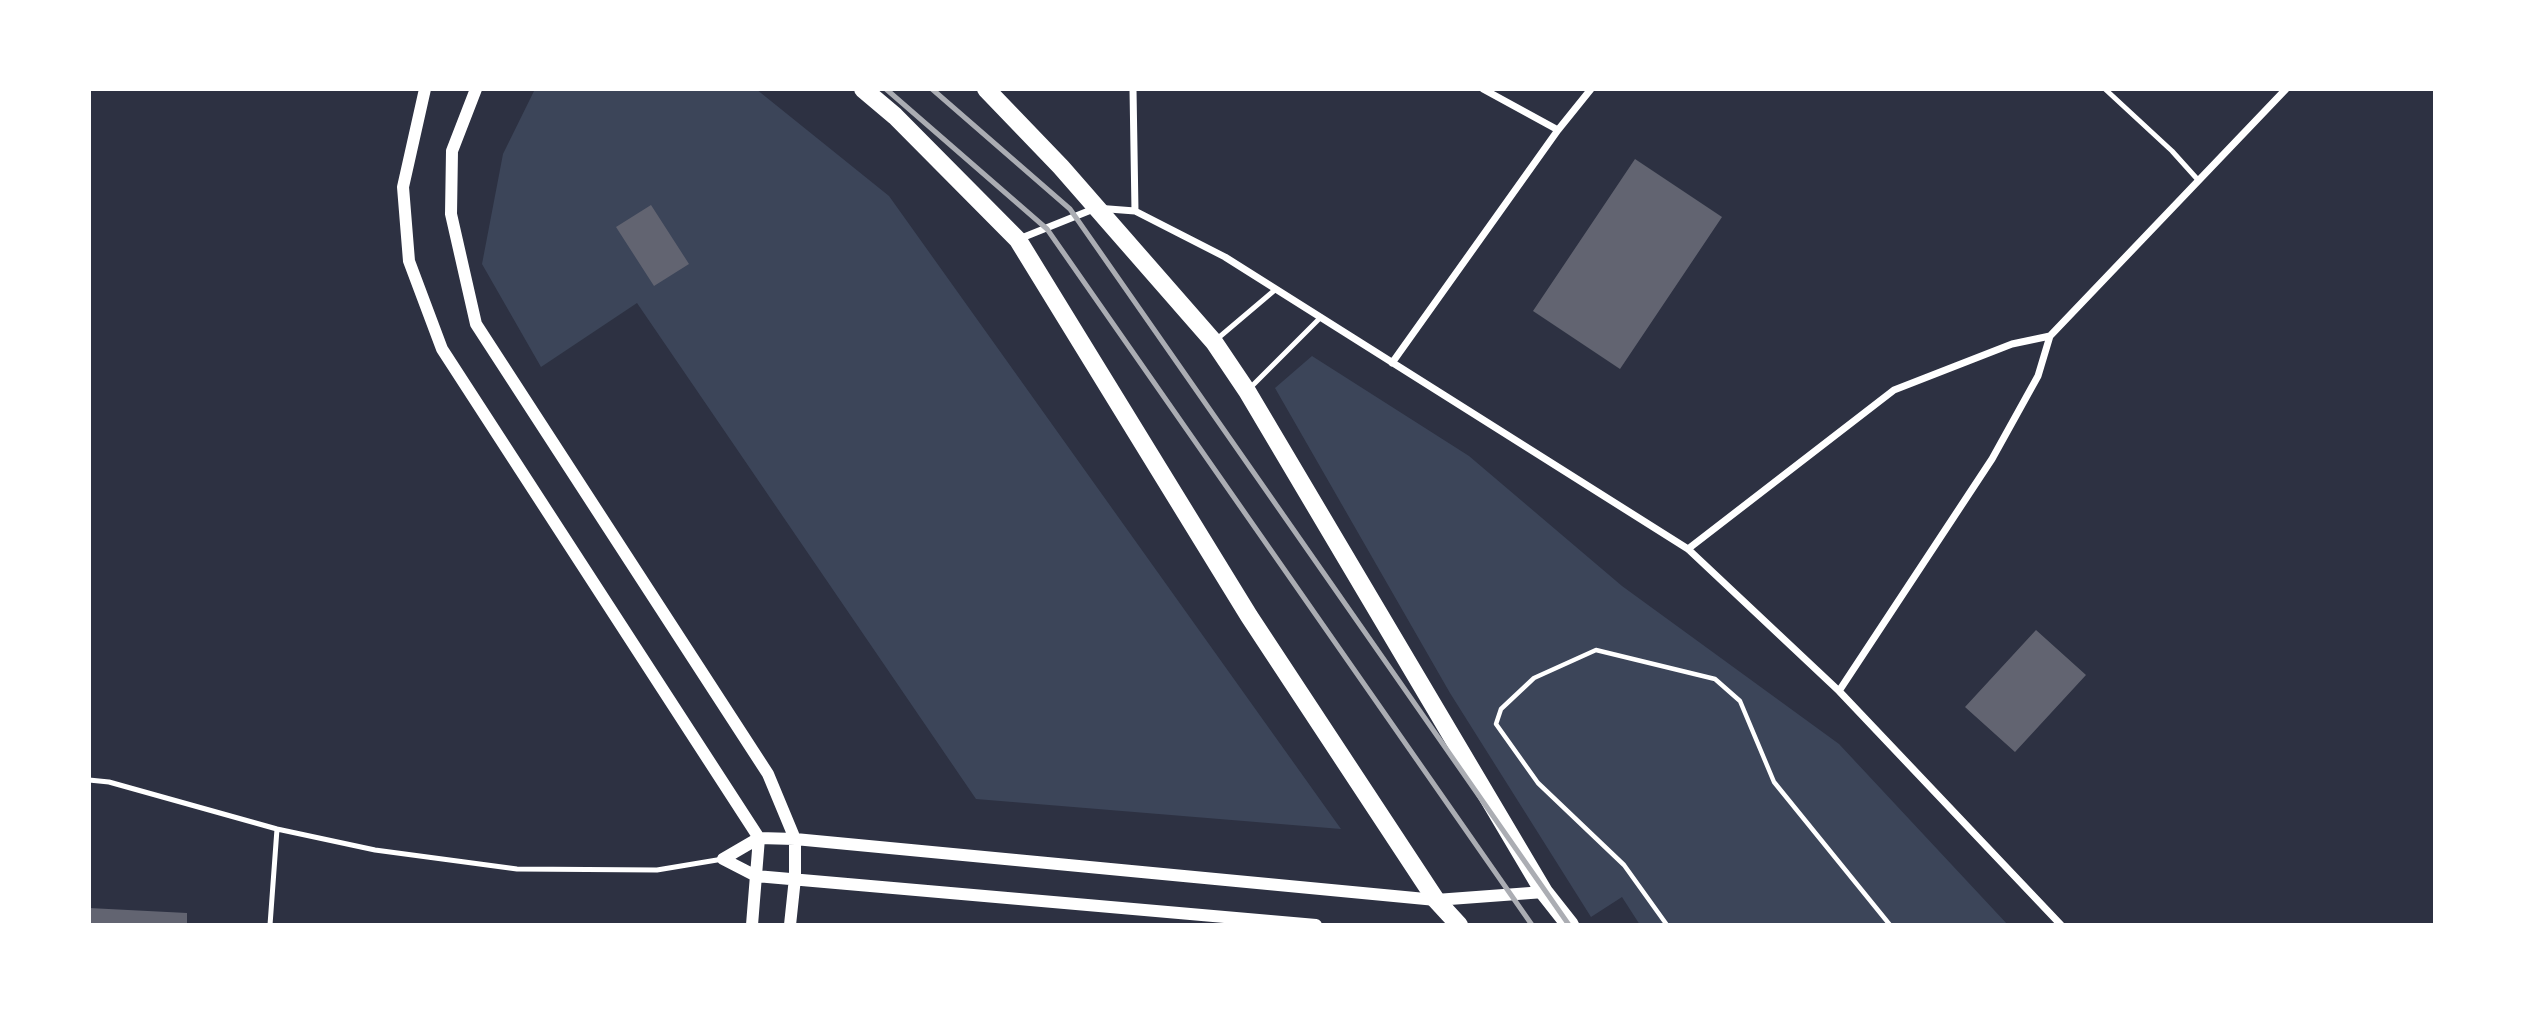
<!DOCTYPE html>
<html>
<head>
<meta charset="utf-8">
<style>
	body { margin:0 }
	#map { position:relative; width:2524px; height:1014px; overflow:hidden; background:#2d3142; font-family:Jost,sans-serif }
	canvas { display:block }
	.frame { position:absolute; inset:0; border:91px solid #fff; pointer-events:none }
</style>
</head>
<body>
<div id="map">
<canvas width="2524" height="1014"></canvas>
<div class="frame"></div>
</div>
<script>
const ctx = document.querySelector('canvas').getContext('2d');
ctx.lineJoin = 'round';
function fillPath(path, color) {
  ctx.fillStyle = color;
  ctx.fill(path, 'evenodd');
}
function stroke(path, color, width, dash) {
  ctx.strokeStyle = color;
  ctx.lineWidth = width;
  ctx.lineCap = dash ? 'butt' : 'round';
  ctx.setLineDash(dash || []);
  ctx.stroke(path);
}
fillPath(new Path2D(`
	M 535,89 L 756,89 L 889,196 L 1341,829 L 976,799 L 637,303 L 541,367 L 482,264 L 503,154 Z
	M 1312,356 L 1469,456 L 1622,586 L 1839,744 L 2008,925 L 1640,925 L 1622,897 L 1591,917 L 1450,693 L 1275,388 Z`), '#3c4559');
fillPath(new Path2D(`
	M 1635,159 L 1722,217 L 1620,369 L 1533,311 Z
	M 651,205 L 689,264 L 654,286 L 616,227 Z
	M 2036,630 L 2086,675 L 2015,752 L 1965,707 Z
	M 89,908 L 187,913 L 187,925 L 89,925 Z`), '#626471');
stroke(new Path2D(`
	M 1667,925 L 1624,865 L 1538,783 L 1496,724 L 1501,709 L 1534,678 L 1596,650 L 1715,679 L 1740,701 L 1774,782 L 1890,925`), '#fff', 4.5);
stroke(new Path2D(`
	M 2105,89 L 2172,151 L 2199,181
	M 1217,339 L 1276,289
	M 1249,389 L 1321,317
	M 89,780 L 109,782 L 277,829 L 375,850 L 517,869 L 657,870 L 723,859
	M 270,925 L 277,829`), '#fff', 5);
stroke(new Path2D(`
	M 1133,89 L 1135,211
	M 1483,89 L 1558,130 L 1591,89
	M 1019,239 L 1096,208 L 1135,211 L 1225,257 L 1688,549 L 1839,691 L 2061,925
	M 1392,363 L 1558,130
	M 1688,549 L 1894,390 L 2012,344 L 2050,336
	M 1839,691 L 1992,459 L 2038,376 L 2050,336 L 2286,89`), '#fff', 7);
stroke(new Path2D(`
	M 425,89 L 403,187 L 409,261 L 442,349 L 759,838 L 752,925
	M 476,89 L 452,151 L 451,214 L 476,324 L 768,774 L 795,839 L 795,878 L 790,925
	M 723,859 L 759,838 L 795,839 L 1436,900 L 1544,892
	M 723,859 L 756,876 L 1316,925`), '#fff', 12);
stroke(new Path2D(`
	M 863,89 L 895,116 L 1018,240 L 1249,616 L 1436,900 L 1459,925
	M 986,89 L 1061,167 L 1214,342 L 1247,391 L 1544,892 L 1570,925`), '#fff', 18);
stroke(new Path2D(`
	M 886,89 L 1047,229 L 1532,925
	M 932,89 L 1070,209 L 1569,925`), '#abadb3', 5);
</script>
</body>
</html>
